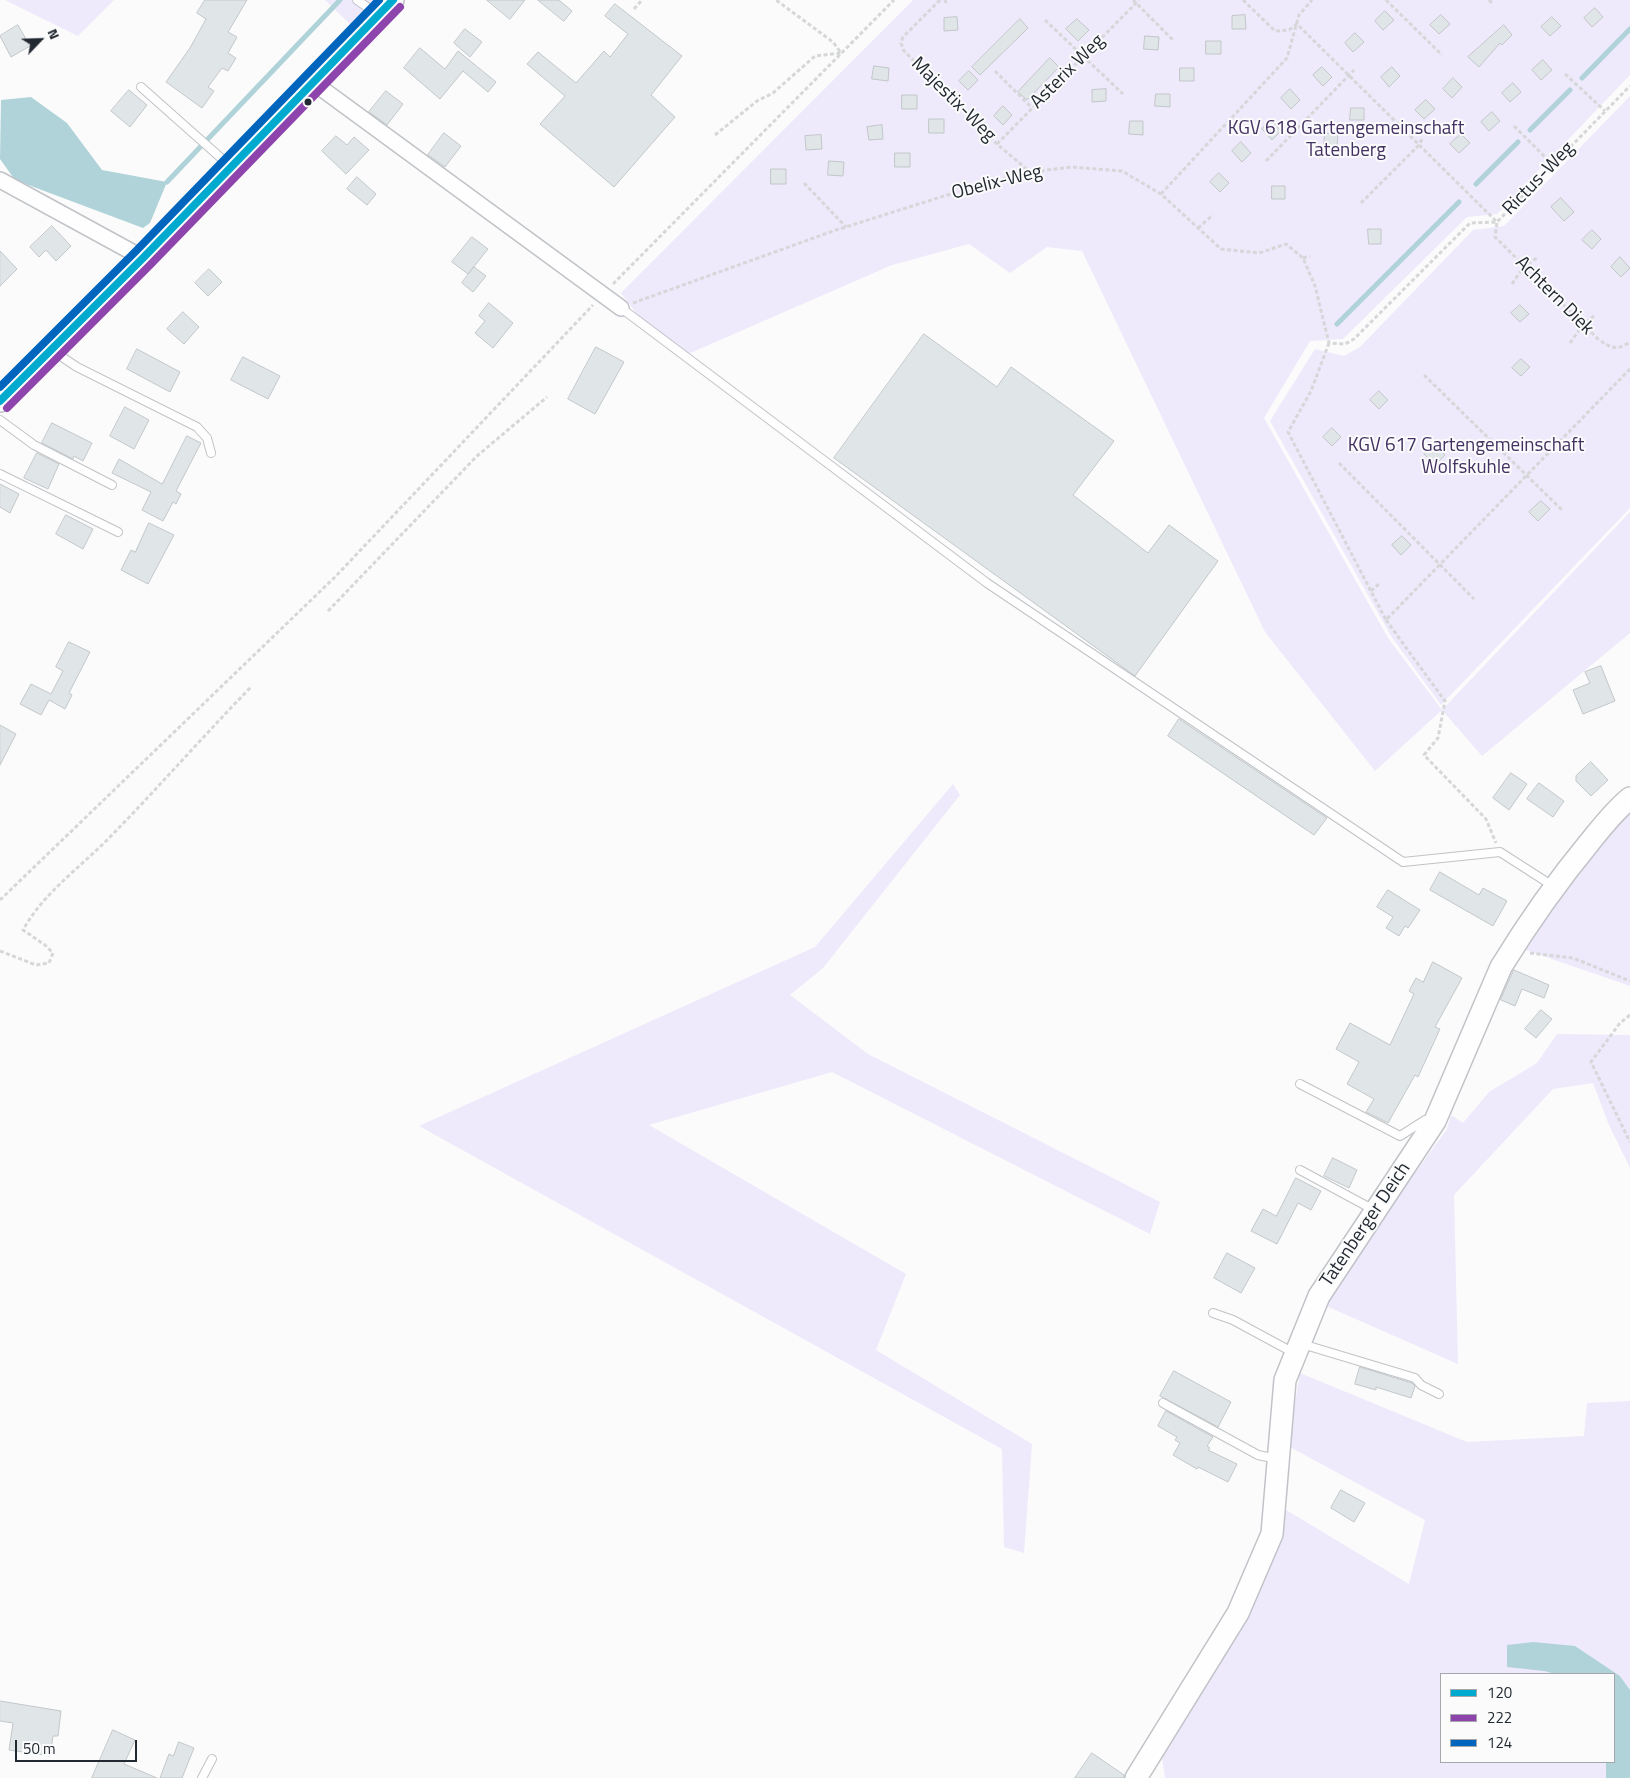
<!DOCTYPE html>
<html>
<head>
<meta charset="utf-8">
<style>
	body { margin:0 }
	#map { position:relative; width:1630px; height:1778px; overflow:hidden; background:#fbfbfb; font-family:"Titillium Web",sans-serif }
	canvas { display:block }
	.legend { position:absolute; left:1440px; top:1673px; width:175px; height:90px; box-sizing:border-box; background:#fbfbfb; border:1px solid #a4a7ab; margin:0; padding:6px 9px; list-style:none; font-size:15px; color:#222932 }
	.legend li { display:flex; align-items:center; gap:10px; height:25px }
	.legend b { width:25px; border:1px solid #a4a7ab }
	.north { position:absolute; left:15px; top:15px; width:50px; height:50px; -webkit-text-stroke:4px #fbfbfb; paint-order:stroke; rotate:66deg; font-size:14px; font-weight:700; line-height:20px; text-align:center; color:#222932 }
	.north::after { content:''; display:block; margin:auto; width:18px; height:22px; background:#222932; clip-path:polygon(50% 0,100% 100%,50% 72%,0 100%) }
	.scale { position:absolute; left:15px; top:1740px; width:122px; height:22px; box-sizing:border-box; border:2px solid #222932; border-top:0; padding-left:6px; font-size:15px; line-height:18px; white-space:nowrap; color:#222932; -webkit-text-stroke:4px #fbfbfb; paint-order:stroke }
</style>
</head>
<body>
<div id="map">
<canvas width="1630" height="1778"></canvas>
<ul class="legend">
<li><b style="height:6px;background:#00a9ce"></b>120</li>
<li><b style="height:6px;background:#8e44ad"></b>222</li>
<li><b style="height:6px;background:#0065bd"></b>124</li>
</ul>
<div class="north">N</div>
<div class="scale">50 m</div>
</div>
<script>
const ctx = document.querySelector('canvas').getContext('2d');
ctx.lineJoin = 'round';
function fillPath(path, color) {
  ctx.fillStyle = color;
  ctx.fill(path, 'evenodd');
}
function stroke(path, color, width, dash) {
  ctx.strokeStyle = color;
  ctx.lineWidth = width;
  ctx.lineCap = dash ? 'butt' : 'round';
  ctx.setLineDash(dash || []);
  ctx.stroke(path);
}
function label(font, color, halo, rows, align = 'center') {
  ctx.font = font + ' "Titillium Web",sans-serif';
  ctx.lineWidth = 4;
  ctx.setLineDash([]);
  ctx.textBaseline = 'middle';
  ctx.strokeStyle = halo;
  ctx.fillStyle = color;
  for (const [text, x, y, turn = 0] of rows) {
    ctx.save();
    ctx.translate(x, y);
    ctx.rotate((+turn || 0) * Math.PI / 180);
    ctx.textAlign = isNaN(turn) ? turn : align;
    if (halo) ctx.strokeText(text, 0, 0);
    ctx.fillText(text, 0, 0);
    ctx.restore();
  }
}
fillPath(new Path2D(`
	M 5,0 L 114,0 L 78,36 Z
	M 325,0 L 386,0 L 357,31 Z
	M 913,0 L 1630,0 L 1630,75 L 1497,214 L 1467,217 L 1343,339 L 1310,341 L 1264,418 L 1388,638 L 1442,710 L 1630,512 L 1630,633 L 1482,756 L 1442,710 L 1375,771 L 1265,632 L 1082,251 L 1047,247 L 1010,273 L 969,244 L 892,265 L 688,354 L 637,314 L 621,293 Z
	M 1630,96 L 1630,508 L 1441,705 L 1391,636 L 1270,421 L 1315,349 L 1344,356 L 1360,347 L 1473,230 L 1504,226 Z
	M 953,784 L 960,795 L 823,968 L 790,995 L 868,1054 L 1160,1202 L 1150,1234 L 832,1072 L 649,1125 L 906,1274 L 876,1350 L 1032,1444 L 1024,1553 L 1004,1547 L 1002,1449 L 419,1126 L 815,947 Z
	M 1630,813 L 1630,986 L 1520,948 L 1625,817 Z
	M 1557,1034 L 1630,1035 L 1630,1168 L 1609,1125 L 1593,1083 L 1553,1089 L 1454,1195 L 1458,1364 L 1324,1305 L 1356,1254 L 1447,1129 L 1451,1115 L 1463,1123 L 1489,1092 L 1537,1063 Z
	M 1300,1373 L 1467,1442 L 1584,1436 L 1587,1403 L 1630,1401 L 1630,1690 L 1620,1676 L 1575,1646 L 1544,1671 L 1555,1674 L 1441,1674 L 1441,1762 L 1606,1762 L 1606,1778 L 1165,1778 L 1162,1757 L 1246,1614 L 1283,1508 L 1409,1584 L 1425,1520 L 1288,1446 Z`), '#efe9fc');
fillPath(new Path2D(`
	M 31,97 L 67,123 L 102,170 L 167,182 L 150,223 L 143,228 L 15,180 L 0,159 L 1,100 Z
	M 1533,1642 L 1575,1646 L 1620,1676 L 1630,1690 L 1630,1778 L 1606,1778 L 1606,1762 L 1614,1762 L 1614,1674 L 1555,1674 L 1544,1671 L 1507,1667 L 1507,1645 Z`), '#afd3d9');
stroke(new Path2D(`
	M 1582,78 L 1630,29
	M 1530,130 L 1570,90
	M 167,182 L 340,0
	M 1476,184 L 1518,142
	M 1337,324 L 1459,202`), '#afd3d9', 5);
const building = new Path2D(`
	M 205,0 L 247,0 L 228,32 L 237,37 L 228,53 L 236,58 L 228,71 L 222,68 L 208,87 L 214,91 L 202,108 L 166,82 L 190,48 L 206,19 L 197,13 Z
	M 487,0 L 525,0 L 510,19 Z
	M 538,0 L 559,0 L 572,11 L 564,21 Z
	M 615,4 L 682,56 L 651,95 L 675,117 L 614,187 L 540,124 L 565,96 L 527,64 L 538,52 L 576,83 L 604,51 L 610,57 L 628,34 L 605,16 Z
	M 1595,8 L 1603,17 L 1592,27 L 1584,18 Z
	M 1385,11 L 1394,20 L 1383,30 L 1375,21 Z
	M 1245,15 L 1246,29 L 1232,29 L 1232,16 Z
	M 1441,15 L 1450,24 L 1439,34 L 1430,25 Z
	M 957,17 L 958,30 L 944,31 L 944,18 Z
	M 1552,17 L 1561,26 L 1550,36 L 1541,27 Z
	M 1020,19 L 1028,28 L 980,75 L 972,67 Z
	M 1077,19 L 1089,30 L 1078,41 L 1066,29 Z
	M 18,25 L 30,46 L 11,57 L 0,36 Z
	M 1504,25 L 1512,35 L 1502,45 L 1500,43 L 1479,67 L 1468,57 Z
	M 465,29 L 482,42 L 470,57 L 454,43 Z
	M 1355,33 L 1364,42 L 1353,52 L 1345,43 Z
	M 1145,36 L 1159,37 L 1158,50 L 1144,49 Z
	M 1206,41 L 1221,41 L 1221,54 L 1206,54 Z
	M 420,48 L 445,69 L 458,51 L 496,82 L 488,92 L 463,71 L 440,99 L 404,68 Z
	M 1050,58 L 1059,67 L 1027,100 L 1018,92 Z
	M 1543,60 L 1552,70 L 1541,80 L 1532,70 Z
	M 874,66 L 889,68 L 888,81 L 872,79 Z
	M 1322,67 L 1332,77 L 1323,86 L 1313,75 Z
	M 1392,67 L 1400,76 L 1389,87 L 1381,77 Z
	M 1180,68 L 1194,68 L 1194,81 L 1180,81 Z
	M 969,71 L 978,80 L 968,90 L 959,81 Z
	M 1453,78 L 1462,87 L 1452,98 L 1443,89 Z
	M 1513,83 L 1521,92 L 1510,102 L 1502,93 Z
	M 1106,89 L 1106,101 L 1092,102 L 1092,90 Z
	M 1290,89 L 1300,100 L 1291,109 L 1281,98 Z
	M 129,90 L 147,105 L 130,127 L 111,111 Z
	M 386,91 L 403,104 L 387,125 L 369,112 Z
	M 1156,94 L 1170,94 L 1170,107 L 1155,106 Z
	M 902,95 L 917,95 L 917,109 L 902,109 Z
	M 1426,100 L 1435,109 L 1424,119 L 1415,110 Z
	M 1003,106 L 1012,115 L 1003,125 L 994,116 Z
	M 1351,108 L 1364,108 L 1364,120 L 1350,120 Z
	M 1492,112 L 1500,121 L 1489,131 L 1481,122 Z
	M 929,119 L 944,119 L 944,133 L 929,133 Z
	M 1271,120 L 1281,131 L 1272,140 L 1262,129 Z
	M 1130,121 L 1143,121 L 1143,135 L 1129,134 Z
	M 882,125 L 883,139 L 869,140 L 867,127 Z
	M 444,133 L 461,146 L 445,167 L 428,155 Z
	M 1325,133 L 1338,134 L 1337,146 L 1324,146 Z
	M 1461,134 L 1470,143 L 1459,153 L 1450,144 Z
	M 821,135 L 822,149 L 806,150 L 805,136 Z
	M 336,136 L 347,145 L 354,137 L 369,150 L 346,174 L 322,151 Z
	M 1241,142 L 1251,153 L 1242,162 L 1232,151 Z
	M 895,153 L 910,153 L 910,167 L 895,167 Z
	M 829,161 L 844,162 L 843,176 L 828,175 Z
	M 771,169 L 786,169 L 786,184 L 771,184 Z
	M 1219,173 L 1229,183 L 1220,192 L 1210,182 Z
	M 357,177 L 376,194 L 367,205 L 347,189 Z
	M 1272,186 L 1285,186 L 1285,199 L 1272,199 Z
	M 1561,198 L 1574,212 L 1564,221 L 1551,207 Z
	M 52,226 L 71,246 L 56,261 L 46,250 L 39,257 L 30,247 Z
	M 1368,229 L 1381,229 L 1381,244 L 1369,244 Z
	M 1592,230 L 1601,239 L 1592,249 L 1582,240 Z
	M 472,237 L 488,249 L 468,274 L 452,262 Z
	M 0,251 L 17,269 L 0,286 Z
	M 1620,257 L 1630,268 L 1621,277 L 1611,267 Z
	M 474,267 L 486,276 L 473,292 L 462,283 Z
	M 209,269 L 222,282 L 208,296 L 195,283 Z
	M 489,303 L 513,323 L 493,348 L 475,333 L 485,321 L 479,316 Z
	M 1520,305 L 1529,314 L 1520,322 L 1511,313 Z
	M 183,312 L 199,327 L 184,344 L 167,329 Z
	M 924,334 L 997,387 L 1011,367 L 1114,441 L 1073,495 L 1148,553 L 1169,525 L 1218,561 L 1135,676 L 834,458 Z
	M 596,347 L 624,362 L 595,414 L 568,399 Z
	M 137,349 L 180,372 L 170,392 L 127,369 Z
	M 243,357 L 280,376 L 268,399 L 231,380 Z
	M 1521,359 L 1530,367 L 1521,376 L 1512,368 Z
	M 1379,391 L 1388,400 L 1379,409 L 1370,400 Z
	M 125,407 L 149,420 L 134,449 L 110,436 Z
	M 52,423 L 92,443 L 83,461 L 74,456 L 73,459 L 42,443 Z
	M 1332,428 L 1341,437 L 1332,446 L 1323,437 Z
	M 187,436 L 201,443 L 176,491 L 181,494 L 176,504 L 173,502 L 163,521 L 142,510 L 151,492 L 112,473 L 119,459 L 162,484 Z
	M 1435,444 L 1445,455 L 1435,465 L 1424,454 Z
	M 37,453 L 59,464 L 48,489 L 24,478 Z
	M 0,484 L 19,494 L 10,513 L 0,507 Z
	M 1541,501 L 1550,509 L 1538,521 L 1529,512 Z
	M 66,515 L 93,529 L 83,549 L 56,534 Z
	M 149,523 L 174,535 L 148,584 L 121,570 L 131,550 L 135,552 Z
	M 1402,536 L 1411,545 L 1401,555 L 1392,545 Z
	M 69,642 L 90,652 L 69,693 L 72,695 L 65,709 L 49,700 L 41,715 L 20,704 L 31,684 L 51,694 L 63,671 L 56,667 Z
	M 1601,666 L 1615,701 L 1583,714 L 1573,690 L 1590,683 L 1585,672 Z
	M 1179,719 L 1327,818 L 1314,835 L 1168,736 Z
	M 0,725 L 16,734 L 0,765 Z
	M 1591,762 L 1608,780 L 1591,796 L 1576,781 L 1576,776 Z
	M 1511,773 L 1527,784 L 1509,810 L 1493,798 Z
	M 1539,783 L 1564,801 L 1553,817 L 1527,799 Z
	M 1440,872 L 1479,895 L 1483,888 L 1507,901 L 1493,926 L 1430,890 Z
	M 1388,890 L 1420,910 L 1408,928 L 1405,926 L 1399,936 L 1386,928 L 1393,917 L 1377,907 Z
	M 1433,962 L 1462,978 L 1435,1027 L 1440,1029 L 1418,1077 L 1415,1075 L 1388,1123 L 1366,1112 L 1374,1099 L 1347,1084 L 1359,1062 L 1336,1049 L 1350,1023 L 1390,1045 L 1414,994 L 1409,991 L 1416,978 L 1423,982 Z
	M 1514,970 L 1549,985 L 1544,998 L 1522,989 L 1515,1006 L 1501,1000 Z
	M 1541,1010 L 1552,1019 L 1536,1038 L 1525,1029 Z
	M 1333,1158 L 1357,1170 L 1349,1188 L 1324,1176 Z
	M 1296,1178 L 1321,1191 L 1311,1210 L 1298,1203 L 1277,1244 L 1251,1231 L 1263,1209 L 1276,1216 Z
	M 1227,1253 L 1255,1268 L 1241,1293 L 1214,1278 Z
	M 1360,1367 L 1412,1383 L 1415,1386 L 1411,1398 L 1376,1387 L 1376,1390 L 1355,1384 Z
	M 1174,1371 L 1231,1402 L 1218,1427 L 1160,1396 Z
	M 1166,1411 L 1213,1437 L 1207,1446 L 1210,1448 L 1208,1450 L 1237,1464 L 1228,1482 L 1198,1467 L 1197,1469 L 1173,1455 L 1180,1443 L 1175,1440 L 1177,1437 L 1158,1426 Z
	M 1341,1490 L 1365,1503 L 1354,1522 L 1331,1508 Z
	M 0,1701 L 61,1711 L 58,1736 L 53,1736 L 50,1756 L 9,1750 L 13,1723 L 0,1721 Z
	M 113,1730 L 135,1740 L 124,1764 L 157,1778 L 92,1778 Z
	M 179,1742 L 194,1748 L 182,1778 L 160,1778 L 169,1754 L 173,1756 Z
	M 1092,1753 L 1124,1775 L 1124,1778 L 1075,1778 Z`);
fillPath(building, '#e0e5e8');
stroke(building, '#c2c7ca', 1);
const lane = new Path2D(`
	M 357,0 L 377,14
	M 141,87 L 230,166
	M 621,308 L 987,583 L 1403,862 L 1500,852 L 1553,886
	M 53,351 L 77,367 L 197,427 L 207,438 L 211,453
	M 0,420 L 34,445 L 112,485
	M 0,474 L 118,532
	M 1300,1084 L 1400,1136 L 1425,1120 L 1431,1120
	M 1300,1170 L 1374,1210
	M 1213,1313 L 1233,1320 L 1294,1353
	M 1302,1344 L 1415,1378 L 1421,1385 L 1439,1394
	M 1163,1403 L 1258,1455 L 1277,1459
	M 202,1778 L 212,1759`);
const street = new Path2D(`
	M 314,83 L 621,308
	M 0,180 L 143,258`);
const secondary = new Path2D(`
	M 0,401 L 143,258 L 393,0
	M 1136,1778 L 1238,1613 L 1272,1534 L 1285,1380 L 1319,1296 L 1435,1121 L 1501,967 C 1528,923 1556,883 1589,843 C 1602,827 1614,811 1630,798`);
stroke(lane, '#c0c3c7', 10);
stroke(street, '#c0c3c7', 18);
stroke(secondary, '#c0c3c7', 24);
stroke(new Path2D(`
	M 940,0 L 903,37 L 901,43 L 904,51 L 997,144 L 1030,172
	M 945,0 L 946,3
	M 1133,0 L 1174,41
	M 1243,0 L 1275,31 L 1289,30 L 1297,24 L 1497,222 L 1495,237 L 1598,339 C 1611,348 1616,351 1630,342
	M 1386,0 L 1442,55
	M 1489,0 L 1492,3
	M 634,9 L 642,0
	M 1045,20 L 1123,94
	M 995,71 L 1032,108
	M 1565,74 L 1605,111
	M 1514,126 L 1553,165
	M 715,135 L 757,101 L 773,93 L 815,56 L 841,53 L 833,42 L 776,0
	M 997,144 L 1139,0
	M 1266,161 L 1354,70
	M 804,183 L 846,227
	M 1161,194 L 1287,58 L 1299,15 L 1312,0
	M 1361,203 L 1419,145 L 1422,139
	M 1198,228 L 1213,215
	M 1303,258 L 1310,256
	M 613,284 L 894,0
	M 1512,284 L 1524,266 L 1537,258
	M 633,303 L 833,231 L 944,196 L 1024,173 L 1072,167 L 1122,171 L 1161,194 L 1221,249 L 1259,253 L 1286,244 L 1303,258 L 1315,286 L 1329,343 L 1345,344 L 1354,339 L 1470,223 L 1497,222 L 1630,86
	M 1329,343 L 1311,391 L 1288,432 L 1386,620 L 1630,369
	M 1570,343 L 1583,325 L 1595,315
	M 1424,375 L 1562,510
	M 1339,463 L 1474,599
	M 1371,591 L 1380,583
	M 328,611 L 477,456 L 547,397
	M 1386,620 L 1445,701 L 1438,738 L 1424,755 L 1486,819 L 1496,843
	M 0,900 L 335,577 L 593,305
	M 0,951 L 36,965 L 49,963 L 53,953 L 45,945 L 23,930 C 44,892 81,867 111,836 C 159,787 204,735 252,686
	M 1530,953 L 1573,958 L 1630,981
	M 1630,1015 L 1620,1023 L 1591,1062 L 1630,1142`), '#d6d7d8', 3, [4, 2.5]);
stroke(lane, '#fefefe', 8);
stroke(street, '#fefefe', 15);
stroke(secondary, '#fefefe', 21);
stroke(new Path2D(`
	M 0,401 L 143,258 L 393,0`), '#00a9ce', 8);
stroke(new Path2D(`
	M 7,408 L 150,265 L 400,7`), '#8e44ad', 8);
stroke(new Path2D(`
	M 0,387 L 136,251 L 379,0`), '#0065bd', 8);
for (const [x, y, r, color] of [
	[308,102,4.5,"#222932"]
]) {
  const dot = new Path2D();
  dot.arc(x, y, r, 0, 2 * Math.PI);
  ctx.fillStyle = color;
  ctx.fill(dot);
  stroke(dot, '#fbfbfb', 2);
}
label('19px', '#222932', '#fbfbfb', [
	["Asterix Weg",1068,72,-45],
	["Majestix-Weg",953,100,45],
	["Rictus-Weg",1539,179,-46],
	["Obelix-Weg",997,183,-14],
	["Achtern Diek",1554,296,45],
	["Tatenberger Deich",1366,1225,-56]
]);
label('19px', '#433162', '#fbfbfb', [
	["KGV 618 Gartengemeinschaft",1346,129],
	["Tatenberg",1346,151],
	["KGV 617 Gartengemeinschaft",1466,446],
	["Wolfskuhle",1466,468]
]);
</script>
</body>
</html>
